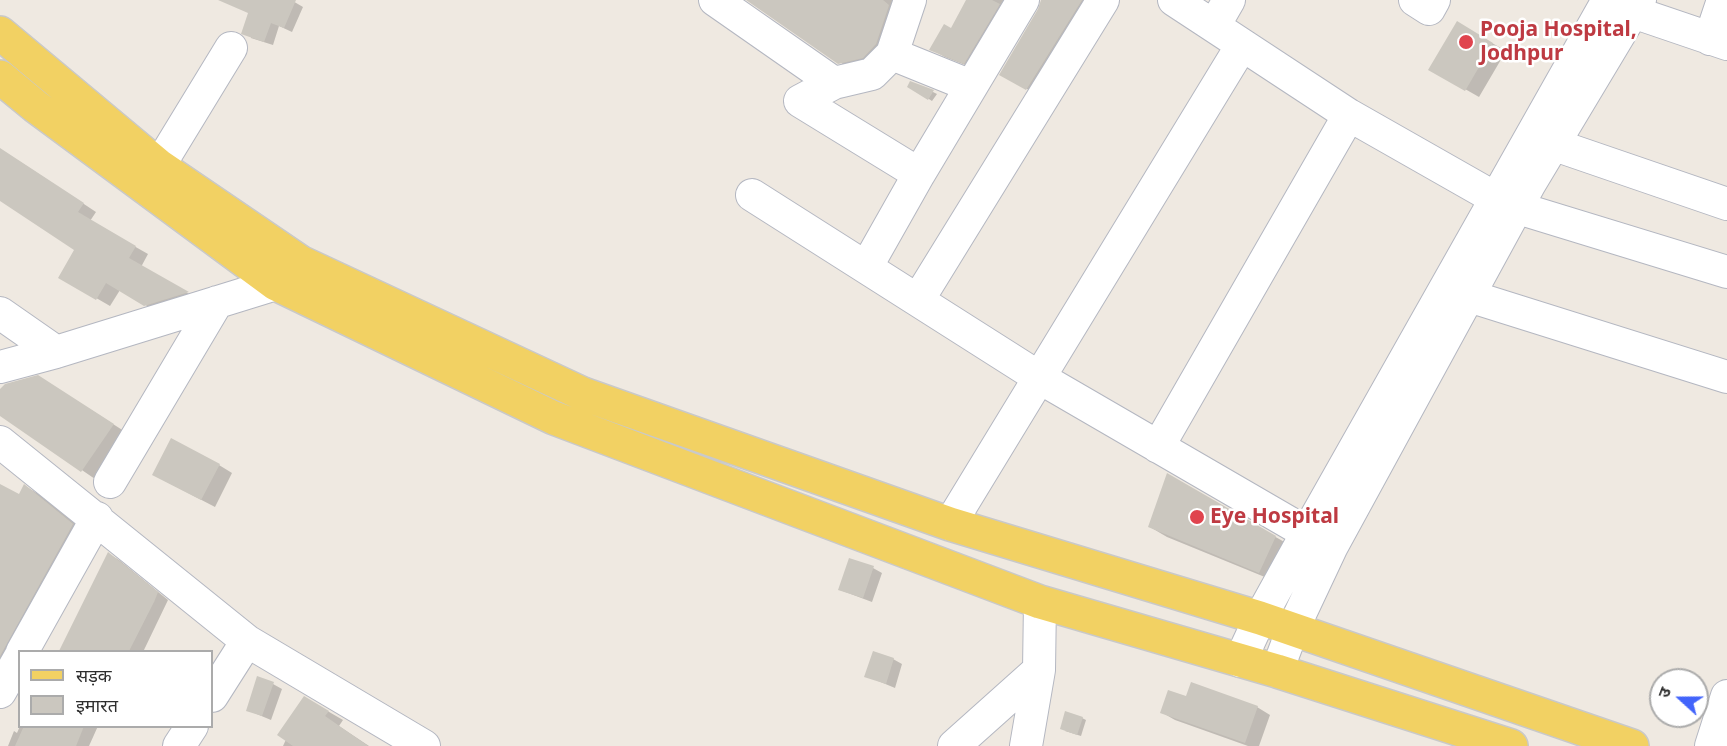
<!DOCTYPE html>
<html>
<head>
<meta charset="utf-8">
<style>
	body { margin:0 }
	#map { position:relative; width:1727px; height:746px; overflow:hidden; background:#efe9e1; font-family:"Noto Sans","Noto Sans Devanagari",sans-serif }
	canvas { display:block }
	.legend { position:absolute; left:18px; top:650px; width:195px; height:78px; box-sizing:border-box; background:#fff; border:2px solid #ababab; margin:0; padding:8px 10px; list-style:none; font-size:18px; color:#2e2e2e }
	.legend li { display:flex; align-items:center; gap:12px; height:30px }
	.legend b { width:30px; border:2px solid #ababab }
	.north { position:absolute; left:1649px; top:668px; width:60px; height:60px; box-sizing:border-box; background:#fff; border:2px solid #ababab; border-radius:50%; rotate:291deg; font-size:16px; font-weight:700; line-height:24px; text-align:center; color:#2e2e2e }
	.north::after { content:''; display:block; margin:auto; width:21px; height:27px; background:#4264fb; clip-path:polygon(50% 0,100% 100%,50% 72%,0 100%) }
</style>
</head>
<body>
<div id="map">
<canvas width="1727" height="746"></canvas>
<ul class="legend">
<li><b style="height:8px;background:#f2d163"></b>सड़क</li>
<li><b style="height:16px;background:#cbc7bf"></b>इमारत</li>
</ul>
<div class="north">उ</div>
</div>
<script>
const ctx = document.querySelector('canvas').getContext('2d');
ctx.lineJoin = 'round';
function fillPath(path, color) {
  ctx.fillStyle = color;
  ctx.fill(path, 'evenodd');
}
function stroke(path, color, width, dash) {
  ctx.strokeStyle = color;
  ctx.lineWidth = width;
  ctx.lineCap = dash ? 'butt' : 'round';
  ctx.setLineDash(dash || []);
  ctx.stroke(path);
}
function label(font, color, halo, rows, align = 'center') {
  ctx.font = font + ' "Noto Sans",sans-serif';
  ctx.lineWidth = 5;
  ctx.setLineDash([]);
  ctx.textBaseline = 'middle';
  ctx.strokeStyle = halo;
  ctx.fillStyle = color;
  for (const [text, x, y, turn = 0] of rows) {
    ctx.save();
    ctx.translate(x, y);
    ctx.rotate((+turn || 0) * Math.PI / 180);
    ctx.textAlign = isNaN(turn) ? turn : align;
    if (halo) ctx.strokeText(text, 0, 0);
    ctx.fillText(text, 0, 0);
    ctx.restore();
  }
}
fillPath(new Path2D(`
	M 253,0 L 291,0 L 303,7 L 292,32 L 279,26 L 273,45 L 251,38 Z
	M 749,0 L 905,0 L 890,52 L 853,71 Z
	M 967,0 L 1020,0 L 978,70 L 945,57 L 931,49 L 952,30 Z
	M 1042,0 L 1100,0 L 1041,97 L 1001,74 L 1040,9 Z
	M 1457,23 L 1506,51 L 1479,97 L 1430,69 Z
	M 911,83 L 933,92 L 937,94 L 932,101 L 909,86 Z
	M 19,161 L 96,212 L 90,221 L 148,254 L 141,267 L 200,300 L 159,313 L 120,290 L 110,306 L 60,277 L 76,249 L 0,199 L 0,163 Z
	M 52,385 L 127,433 L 95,479 L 0,414 L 0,391 Z
	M 219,465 L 232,473 L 215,507 L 167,482 Z
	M 1168,475 L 1293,547 L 1277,582 L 1167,537 L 1150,527 Z
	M 0,486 L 19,496 L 25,486 L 40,495 L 88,534 L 0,692 Z
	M 109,554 L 119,560 L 168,600 L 143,652 L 61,652 Z
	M 873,568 L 882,573 L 872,602 L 840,590 Z
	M 893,659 L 902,664 L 895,688 L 866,676 Z
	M 273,684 L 282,689 L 271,720 L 247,710 Z
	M 305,698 L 343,720 L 339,726 L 369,746 L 283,746 Z
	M 1187,698 L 1257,707 L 1270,715 L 1259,746 L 1248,746 L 1175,720 L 1161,712 Z
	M 1082,718 L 1086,720 L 1081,736 L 1065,731 Z
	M 20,726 L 98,726 L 89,746 L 8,746 L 14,731 L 17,733 Z`), '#0003');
fillPath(new Path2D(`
	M 218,0 L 296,0 L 284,28 L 271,23 L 264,42 L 241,34 L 248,13 Z
	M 746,0 L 883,0 L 889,5 L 876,44 L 863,58 L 838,64 Z
	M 966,0 L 992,0 L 1000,4 L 964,64 L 929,50 L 944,24 L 951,28 Z
	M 1041,0 L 1082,0 L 1026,90 L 999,75 L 1038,9 Z
	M 1457,21 L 1493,43 L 1465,91 L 1428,70 Z
	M 910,81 L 934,90 L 928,100 L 907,87 Z
	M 0,148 L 84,203 L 78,212 L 136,246 L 129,258 L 189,292 L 144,306 L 106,283 L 96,300 L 58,278 L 74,250 L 0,201 Z
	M 38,375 L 114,424 L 81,472 L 0,416 L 0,389 L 5,384 Z
	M 171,438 L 220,464 L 201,500 L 152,475 Z
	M 1167,473 L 1276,536 L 1259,573 L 1148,527 Z
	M 0,484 L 19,494 L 24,484 L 73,524 L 0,656 Z
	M 108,552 L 158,592 L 154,602 L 129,651 L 59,651 Z
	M 849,558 L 874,566 L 863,598 L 838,590 Z
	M 873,651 L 894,658 L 886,684 L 864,677 Z
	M 257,676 L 274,682 L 262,716 L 246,711 Z
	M 1191,682 L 1258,706 L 1245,743 L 1160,713 L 1168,690 L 1186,696 Z
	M 304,696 L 329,711 L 325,716 L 368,746 L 293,746 L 277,735 Z
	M 1065,711 L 1083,717 L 1077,735 L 1060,729 Z
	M 24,726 L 84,726 L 76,746 L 15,746 Z`), '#cbc7bf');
const minor = new Path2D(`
	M 715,0 L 834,83
	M 910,0 L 892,54 L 872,74 L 834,83 L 800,101 L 919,174
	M 1174,0 L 1349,115 L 1495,198 L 1518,208 L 1727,272
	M 1415,0 L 1429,9 L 1434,0
	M 1633,12 L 1727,44
	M 1214,26 L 1229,0
	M 1710,39 L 1723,0
	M 892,54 L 971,86
	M 1555,145 L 1727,204
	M 159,166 L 231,48
	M 752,195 L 1040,378 L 1307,533
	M 867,266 L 919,174 L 1023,0
	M 1469,296 L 1727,377
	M 918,300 L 1103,0
	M 0,313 L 56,352
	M 0,367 L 56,352 L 276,284
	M 0,442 L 247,641 L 212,696
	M 1158,447 L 1349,115
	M 110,482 L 217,302
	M 950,524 L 1242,45
	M 247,641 L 424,746
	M 22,652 L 97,518
	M 1240,661 L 1260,618 L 1307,533 L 1608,0
	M 1277,671 L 1292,631 L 1332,546 L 1529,185 L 1640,0
	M 0,692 L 20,657
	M 179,746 L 192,726
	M 954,746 L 1039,670
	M 1026,746 L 1039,670 L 1040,602
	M 1711,746 L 1727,696`);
const major = new Path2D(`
	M 0,33 L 159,166 L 300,262 L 583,394 L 950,524 L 1260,618 L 1632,746
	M 0,77 L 35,106 L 276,284 L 554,418 L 1040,602 L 1277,671 L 1511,746`);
stroke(minor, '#b4b7c1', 34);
stroke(major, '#c9c9c9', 36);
stroke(minor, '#fff', 32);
stroke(major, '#f2d163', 33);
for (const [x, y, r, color] of [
	[1466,42,8,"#e0444e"],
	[1197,517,8,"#e0444e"]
]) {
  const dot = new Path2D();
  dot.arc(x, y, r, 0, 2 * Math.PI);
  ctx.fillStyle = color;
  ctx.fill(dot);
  stroke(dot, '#fff', 2);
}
label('bold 21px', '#be3a42', '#fff', [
	["Pooja Hospital,",1480,30],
	["Jodhpur",1480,54],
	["Eye Hospital",1210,517]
], 'left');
</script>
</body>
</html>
